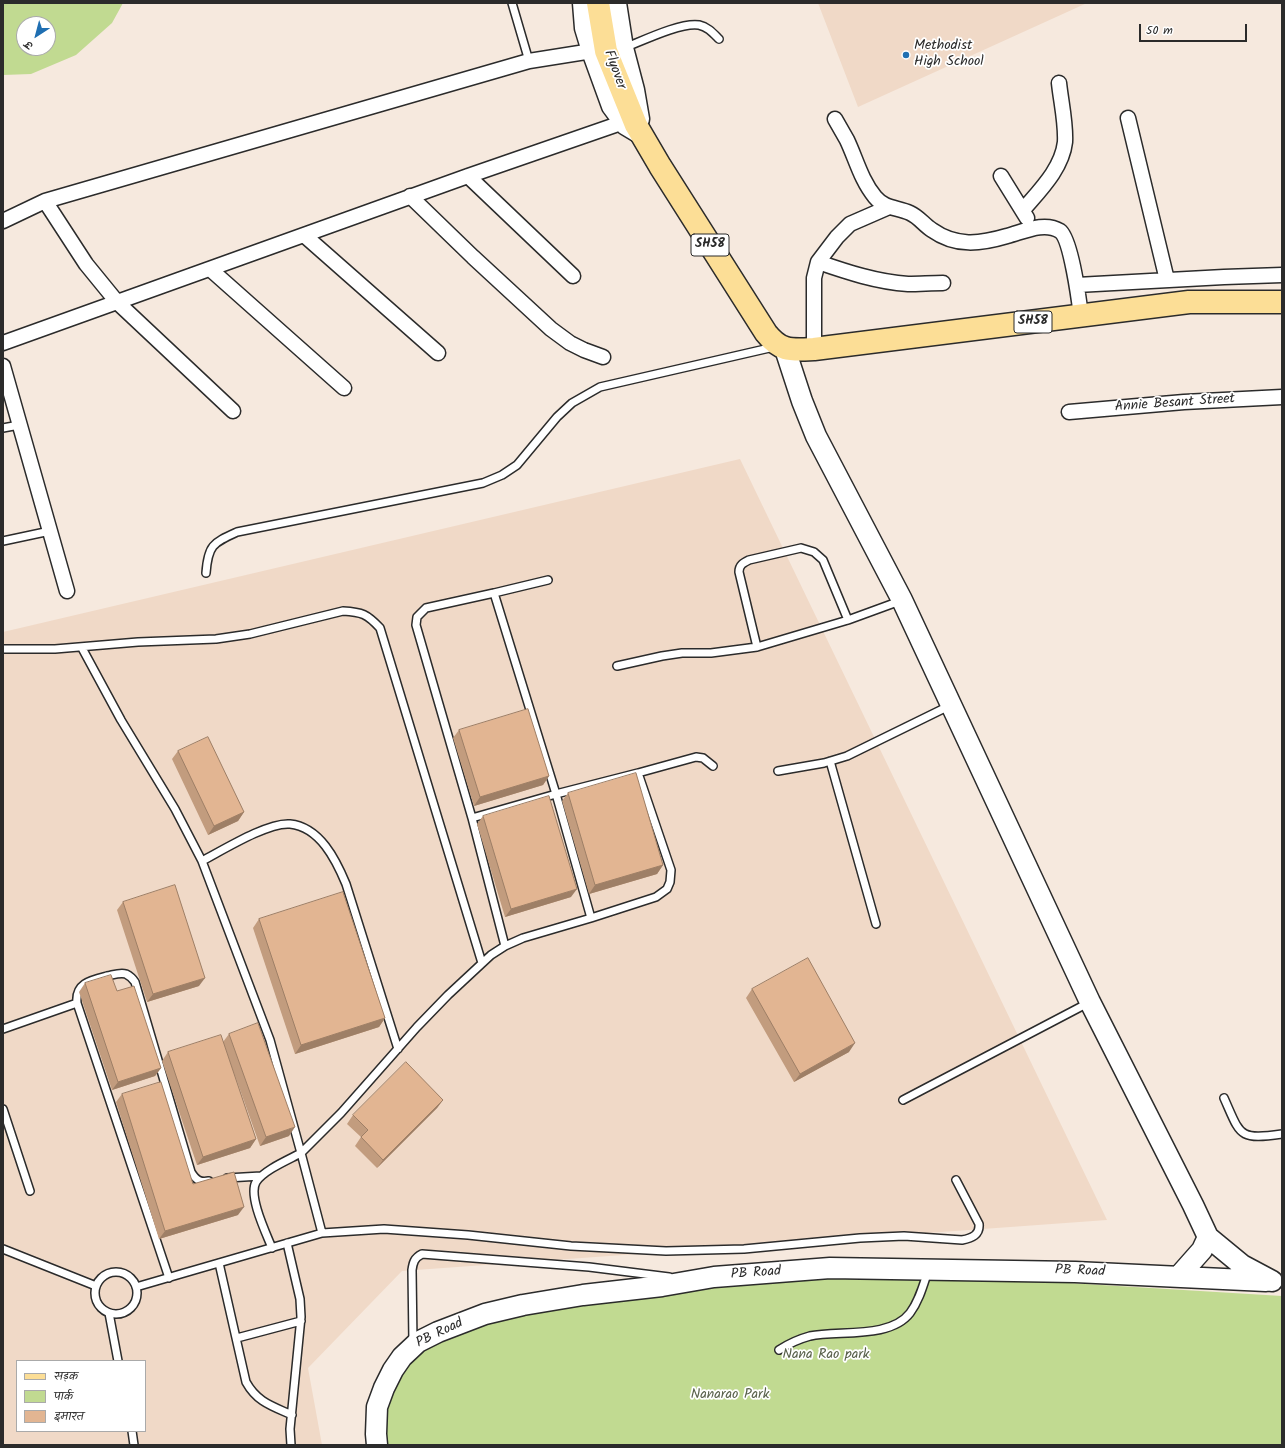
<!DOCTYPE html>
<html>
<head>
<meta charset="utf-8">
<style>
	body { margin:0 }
	#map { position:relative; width:1285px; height:1448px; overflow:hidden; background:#f6e9de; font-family:Kalam,"Playpen Sans Deva",sans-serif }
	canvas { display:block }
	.frame { position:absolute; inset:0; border:4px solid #2b2b2b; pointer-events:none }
	.legend { position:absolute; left:16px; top:1360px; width:130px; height:72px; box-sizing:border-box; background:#fff; border:1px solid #aaa; margin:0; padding:5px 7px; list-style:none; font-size:12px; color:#2b2b2b }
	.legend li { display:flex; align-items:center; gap:8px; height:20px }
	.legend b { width:20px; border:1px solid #aaa }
	.north { position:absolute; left:16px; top:16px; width:40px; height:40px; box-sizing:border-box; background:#fff; border:1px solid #aaa; border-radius:50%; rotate:216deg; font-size:11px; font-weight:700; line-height:16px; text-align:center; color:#2b2b2b }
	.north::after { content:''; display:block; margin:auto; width:14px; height:18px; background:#1f6fb2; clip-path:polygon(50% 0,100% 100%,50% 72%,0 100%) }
	.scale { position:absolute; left:1139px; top:24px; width:108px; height:18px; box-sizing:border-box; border:2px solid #2b2b2b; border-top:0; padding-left:5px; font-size:12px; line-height:14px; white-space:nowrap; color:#2b2b2b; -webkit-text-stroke:3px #fff; paint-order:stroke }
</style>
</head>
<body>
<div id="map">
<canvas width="1285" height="1448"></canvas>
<div class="frame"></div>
<ul class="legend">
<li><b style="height:5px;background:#fcde96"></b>सड़क</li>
<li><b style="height:11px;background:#c1da91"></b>पार्क</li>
<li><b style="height:11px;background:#e2b592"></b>इमारत</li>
</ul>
<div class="north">उ</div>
<div class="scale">50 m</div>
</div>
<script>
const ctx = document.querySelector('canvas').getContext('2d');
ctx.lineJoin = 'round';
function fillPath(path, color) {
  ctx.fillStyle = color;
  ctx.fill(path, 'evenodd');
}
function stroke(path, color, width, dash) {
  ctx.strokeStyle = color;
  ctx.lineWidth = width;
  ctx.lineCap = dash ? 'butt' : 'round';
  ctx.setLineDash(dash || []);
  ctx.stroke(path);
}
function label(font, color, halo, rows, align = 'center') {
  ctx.font = font + ' Kalam,sans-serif';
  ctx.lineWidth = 3.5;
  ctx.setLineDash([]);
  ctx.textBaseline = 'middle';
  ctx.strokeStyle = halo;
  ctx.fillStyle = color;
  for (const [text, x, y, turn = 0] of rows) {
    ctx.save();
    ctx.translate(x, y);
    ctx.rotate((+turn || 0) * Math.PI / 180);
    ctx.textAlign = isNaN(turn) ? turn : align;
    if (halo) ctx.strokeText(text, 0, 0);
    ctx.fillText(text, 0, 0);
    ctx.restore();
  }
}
fillPath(new Path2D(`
	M 818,3 L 1087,3 L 858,107 Z
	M 740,459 L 1107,1220 L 402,1271 L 308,1368 L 322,1445 L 3,1445 L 3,632 ZM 17,1361 L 145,1361 L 145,1431 L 17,1431 Z`), '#f0d9c7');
fillPath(new Path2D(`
	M 3,3 L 123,3 L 112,23 L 76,55 L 31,74 L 3,75 ZM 24,24 L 48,24 L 48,48 L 24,48 Z
	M 822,1268 L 1282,1296 L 1282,1445 L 373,1445 L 407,1344 L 563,1293 Z`), '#c1da91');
const lane = new Path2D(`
	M 512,3 L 529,61
	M 624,48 C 642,41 681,22 699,25 C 708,27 713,33 719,39
	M 3,428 L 19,425
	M 3,541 L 50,531
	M 206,573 C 208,545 213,543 237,532 L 483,483 L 502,475 L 517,465 L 557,417 L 572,403 L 600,387 L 774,347
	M 548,580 L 494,593 L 556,794 L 591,918
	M 757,647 L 739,572 C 739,565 743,563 749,560 L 801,548 L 814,552 L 823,560 L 848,620
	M 82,648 L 121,720 L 175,809 L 202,861 L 270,1040 L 301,1153 C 288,1160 264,1170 256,1182 C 248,1196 266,1233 272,1248
	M 3,649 L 55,649 L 138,642 L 216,639 L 250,634 L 343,611 C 362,612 367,614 380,628 L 482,963
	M 617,666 L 662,656 L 682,653 L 711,653 L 757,647 L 848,620 L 900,601
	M 830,761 L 876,924
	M 778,771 L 824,763 L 847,756 L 949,706
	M 638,773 L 696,757 L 703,758 L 713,766
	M 472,818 L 416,625 L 417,617 L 426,608 L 494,593
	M 202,861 C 223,850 268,822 290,824 C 320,827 336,860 346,884 L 398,1049
	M 505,946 L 472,818 L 556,794 L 638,773 L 671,870 L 670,882 L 667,889 L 656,897 L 591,918 L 523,938 L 505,946 L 491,955 L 448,995 L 417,1027 L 341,1113 L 301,1153 L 322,1233 L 384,1229 L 468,1235 L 571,1246 L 666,1251 L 744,1249 L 860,1238 L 904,1236 L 962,1240 C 972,1238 980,1235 979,1224 L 956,1180
	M 3,1029 L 77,1003
	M 1224,1098 C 1241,1136 1238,1140 1282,1134
	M 903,1100 L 1090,1002
	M 3,1109 L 30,1191
	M 227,1178 L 261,1176
	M 287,1243 L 300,1299 L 301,1317 L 290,1429 L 291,1445
	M 3,1249 L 96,1286
	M 219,1263 L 246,1382 C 257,1402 272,1406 292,1415
	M95 1293a21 21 0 1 1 42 0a21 21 0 1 1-42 0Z
	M 169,1278 L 77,1003 C 75,983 91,980 107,976 C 113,975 120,972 126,974 C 130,976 133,979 135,982 L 191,1172 C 196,1180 200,1183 209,1181
	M 136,1287 L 322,1233
	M 109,1313 L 118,1361
	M 237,1338 L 301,1321
	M 413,1343 L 412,1270 C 413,1263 414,1258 422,1254 L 589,1267 L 669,1277
	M 779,1350 C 788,1344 799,1339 810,1336 C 839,1330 890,1339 910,1313 C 919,1301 923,1286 928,1271
	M 132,1431 L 134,1445`);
const street = new Path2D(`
	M 1128,118 L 1167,280
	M 835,119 C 839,126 843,133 847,140 C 856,159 861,180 875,197 C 885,209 897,207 910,213 C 919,217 924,225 932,230 C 956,247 980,244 1007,236 C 1023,232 1044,221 1060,231 C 1071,239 1079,300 1081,316
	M 468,176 L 573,276
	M 1001,176 L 1027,218
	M 410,196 L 473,257 L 551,329 L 570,343 L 584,350 L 603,357
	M 45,201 L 86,264 L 117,302 L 233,411
	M 1023,210 C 1039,191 1062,169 1065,142 C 1066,123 1061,102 1059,83
	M 3,221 L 45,201 L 529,61 L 592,51
	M 304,235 L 438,353
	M 818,262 C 847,272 877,282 908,284 C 920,284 931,283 943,283
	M 210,269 L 344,388
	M 1077,285 L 1224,277 L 1282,275
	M 3,343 L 468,176 L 624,122
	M 814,349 L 814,278 L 818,262 L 837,237 L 850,224 L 889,207
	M 3,366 L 67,591
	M 1069,412 L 1184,402 L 1282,397`);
const secondary = new Path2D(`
	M 583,3 L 585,28 L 592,51 L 612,106 L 626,125 L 641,134
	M 616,3 L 623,48 L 634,90 L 639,119
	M 785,349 L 802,401 L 816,436 L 902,600 L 1090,1002 L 1193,1205 L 1208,1237 L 1242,1265 L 1272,1281
	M 1179,1276 L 1202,1250 L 1208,1237
	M 377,1445 L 376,1434 L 377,1407 L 384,1388 L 393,1370 L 402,1357 L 418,1342 L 438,1332 L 485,1314 L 523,1305 L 583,1295 L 662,1286 L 714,1277 L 830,1268 L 1075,1272 L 1266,1281`);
const primary = new Path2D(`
	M 598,3 L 606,51 L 636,125 L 660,166 L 766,333 C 781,352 791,350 814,349 L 1189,302 L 1282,302`);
stroke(lane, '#2b2b2b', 10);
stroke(street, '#2b2b2b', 17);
stroke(secondary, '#2b2b2b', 23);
stroke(primary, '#2b2b2b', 25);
stroke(lane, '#fff', 7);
stroke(street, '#fff', 14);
stroke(secondary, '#fff', 20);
stroke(primary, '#fcde96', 22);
fillPath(new Path2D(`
	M 459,730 L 549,776 L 543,785 L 474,806 L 453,738 Z
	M 178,751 L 244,812 L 238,821 L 208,835 L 172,759 Z
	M 568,793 L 663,865 L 657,874 L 589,894 L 562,801 Z
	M 483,816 L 571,897 L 505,917 L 477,824 Z
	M 123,902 L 199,986 L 147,1002 L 117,910 Z
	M 259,919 L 385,1018 L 379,1027 L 295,1054 L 253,928 Z
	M 85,983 L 117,991 L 161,1068 L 155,1076 L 112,1090 L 79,992 Z
	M 752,989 L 849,1052 L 794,1082 L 746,998 Z
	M 229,1034 L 289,1136 L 260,1146 L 233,1070 L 256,1139 L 250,1148 L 197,1165 L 162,1061 L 168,1052 L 223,1042 Z
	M 122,1094 L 193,1184 L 238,1215 L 159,1239 L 116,1102 Z
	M 443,1100 L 437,1108 L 377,1168 L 355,1146 L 361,1137 L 347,1124 L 353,1115 Z`), '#c29c7e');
fillPath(new Path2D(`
	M 549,776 L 543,785 L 474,806 L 480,797 Z
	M 244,812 L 238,821 L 208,835 L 214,826 Z
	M 663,865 L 657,874 L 589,894 L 595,885 Z
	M 577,889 L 571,897 L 505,917 L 511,909 Z
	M 205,978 L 199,986 L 147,1002 L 153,994 Z
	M 385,1018 L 379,1027 L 295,1054 L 301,1045 Z
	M 855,1043 L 849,1052 L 794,1082 L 800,1074 Z
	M 161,1068 L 155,1076 L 112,1090 L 118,1082 Z
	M 443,1100 L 437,1108 L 377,1168 L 383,1160 Z
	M 295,1127 L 289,1136 L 260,1146 L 266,1137 Z
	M 256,1139 L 250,1148 L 197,1165 L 203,1157 Z
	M 244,1207 L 238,1215 L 159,1239 L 165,1231 Z`), '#9e7f66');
const building = new Path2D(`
	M 528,709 L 549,776 L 480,797 L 459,730 Z
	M 208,737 L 244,812 L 214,826 L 178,751 Z
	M 636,773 L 663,865 L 595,885 L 568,793 Z
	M 549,796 L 577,889 L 511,909 L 483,816 Z
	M 175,885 L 205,978 L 153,994 L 123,902 Z
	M 343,892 L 385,1018 L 301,1045 L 259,919 Z
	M 808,958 L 855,1043 L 800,1074 L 752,989 Z
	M 111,975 L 117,991 L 134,986 L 161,1068 L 118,1082 L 85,983 Z
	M 258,1023 L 295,1127 L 266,1137 L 229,1034 Z
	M 221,1035 L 256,1139 L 203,1157 L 168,1052 Z
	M 406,1062 L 443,1100 L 383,1160 L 361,1137 L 368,1130 L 353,1115 Z
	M 161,1082 L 193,1184 L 234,1172 L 244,1207 L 165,1231 L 122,1094 Z`);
fillPath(building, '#e2b592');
stroke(building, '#9e7f66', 1);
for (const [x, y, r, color] of [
	[906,55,4,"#1f6fb2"]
]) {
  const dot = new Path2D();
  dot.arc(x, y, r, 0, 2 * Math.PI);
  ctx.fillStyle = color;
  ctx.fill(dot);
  stroke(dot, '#fff', 1.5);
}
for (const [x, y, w] of [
	[710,245,38],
	[1033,322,38]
]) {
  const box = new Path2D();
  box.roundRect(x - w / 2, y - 11, w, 22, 3);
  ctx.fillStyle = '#fff';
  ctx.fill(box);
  stroke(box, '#2b2b2b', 1);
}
label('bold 13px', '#2b2b2b', null, [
	["SH58",710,245],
	["SH58",1033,322]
]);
label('14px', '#2b2b2b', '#fff', [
	["Methodist",914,47],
	["High School",914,63]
], 'left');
label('14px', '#2b2b2b', '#fff', [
	["Flyover",614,70,70],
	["Annie Besant Street",1175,404,-4],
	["PB Road",1080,1272,2],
	["PB Road",756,1274,-4],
	["PB Road",440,1334,-26]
]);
label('14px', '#58604a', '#fff', [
	["Nana Rao park",826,1356],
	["Nanarao Park",730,1396]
]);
</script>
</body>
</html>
